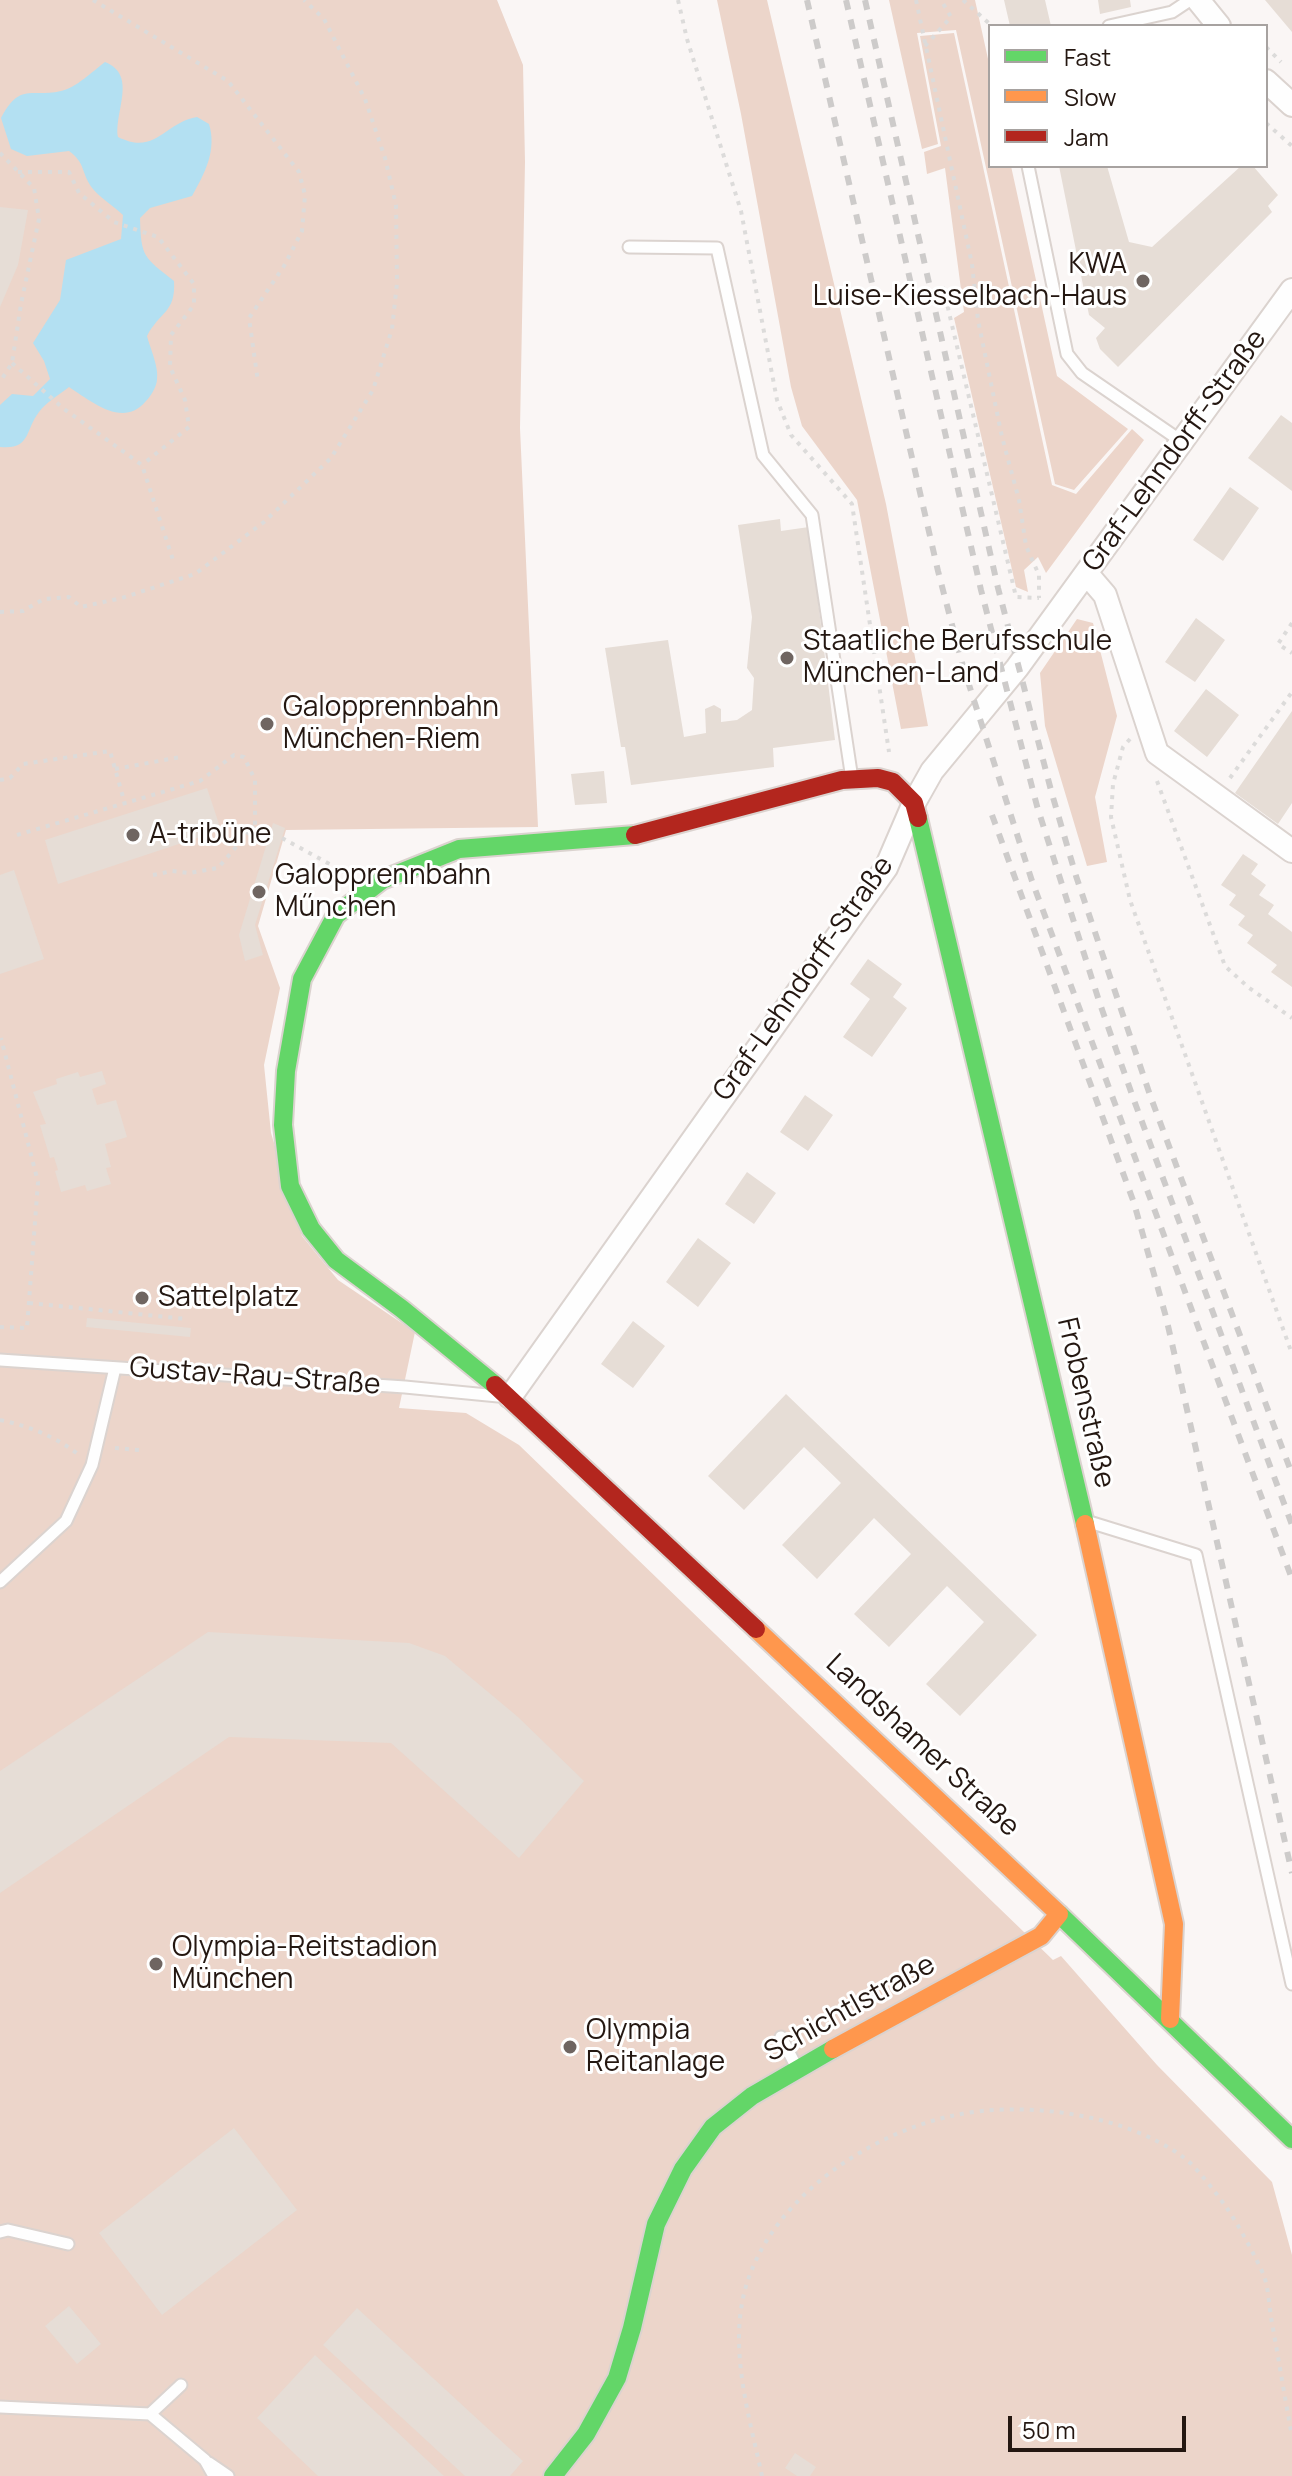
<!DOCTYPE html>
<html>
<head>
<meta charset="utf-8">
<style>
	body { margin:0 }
	#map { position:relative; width:1292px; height:2476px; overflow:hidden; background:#faf6f5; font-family:Manrope,sans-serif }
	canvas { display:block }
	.legend { position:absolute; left:988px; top:24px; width:280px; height:144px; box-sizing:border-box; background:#fff; border:2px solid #a7a2a0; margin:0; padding:10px 14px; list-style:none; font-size:24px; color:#241711 }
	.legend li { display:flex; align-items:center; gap:16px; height:40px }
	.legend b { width:40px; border:2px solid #a7a2a0 }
	.scale { position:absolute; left:1008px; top:2416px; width:178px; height:36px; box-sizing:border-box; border:4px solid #241711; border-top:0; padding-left:10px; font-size:24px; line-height:28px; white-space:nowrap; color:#241711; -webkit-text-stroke:6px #fff; paint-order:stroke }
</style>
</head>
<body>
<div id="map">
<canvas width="1292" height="2476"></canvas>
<ul class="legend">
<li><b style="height:10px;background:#63d668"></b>Fast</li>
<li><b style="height:10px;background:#ff974d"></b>Slow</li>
<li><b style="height:10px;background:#b3261e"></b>Jam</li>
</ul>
<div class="scale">50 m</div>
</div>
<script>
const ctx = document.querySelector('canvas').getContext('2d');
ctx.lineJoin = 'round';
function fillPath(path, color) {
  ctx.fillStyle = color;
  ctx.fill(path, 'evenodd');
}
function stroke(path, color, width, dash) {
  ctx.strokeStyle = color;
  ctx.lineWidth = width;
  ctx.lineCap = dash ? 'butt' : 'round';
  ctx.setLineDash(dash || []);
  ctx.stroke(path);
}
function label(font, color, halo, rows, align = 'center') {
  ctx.font = font + ' Manrope,sans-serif';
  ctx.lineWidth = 6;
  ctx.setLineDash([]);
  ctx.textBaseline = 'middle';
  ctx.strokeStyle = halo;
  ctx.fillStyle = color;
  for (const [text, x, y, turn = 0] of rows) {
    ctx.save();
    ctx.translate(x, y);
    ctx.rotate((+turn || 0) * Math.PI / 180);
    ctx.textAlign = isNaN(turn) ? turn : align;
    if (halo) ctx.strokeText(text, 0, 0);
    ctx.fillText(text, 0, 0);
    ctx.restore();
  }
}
fillPath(new Path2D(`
	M 0,0 L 497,0 L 523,65 L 525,162 L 520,428 L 538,827 L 286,830 L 258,926 L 280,988 L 264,1065 L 271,1133 L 302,1236 L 338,1280 L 415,1332 L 399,1408 L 466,1413 L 519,1445 L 1053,1960 L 1061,1956 L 1157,2065 L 1272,2182 L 1292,2255 L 1292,2476 L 0,2476 Z
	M 717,0 L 767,0 L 886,504 L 928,726 L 901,729 L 857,500 L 802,426 L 791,387 L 741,114 Z
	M 889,0 L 975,0 L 990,68 L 990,166 L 1011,166 L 1057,376 L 1128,429 L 1074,490 L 1055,484 L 956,30 L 917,33 L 938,144 L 922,149 Z
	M 954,33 L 1052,485 L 1076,494 L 1132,429 L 1144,440 L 1046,573 L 1038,557 L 1024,570 L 1028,592 L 1016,587 L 954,318 L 964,312 L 945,168 L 927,174 L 924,152 L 941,146 L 920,36 Z
	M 1077,619 L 1093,623 L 1117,716 L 1095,797 L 1107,862 L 1087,866 L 1045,726 L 1040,673 Z`), '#ecd5ca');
fillPath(new Path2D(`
	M 105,62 C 138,75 114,112 118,137 C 156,156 165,122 197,117 L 209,124 C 217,150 205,173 192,196 L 150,208 L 140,218 C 141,258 144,257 174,281 C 176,313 160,311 147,336 C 150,348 159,367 157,379 C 157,386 151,396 146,401 C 123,429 91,401 69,387 C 59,395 45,403 39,412 C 25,430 31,450 0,447 L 0,405 L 12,394 L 33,396 L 50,379 L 44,361 L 33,343 L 60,300 L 66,260 L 121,239 L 123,215 C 114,206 100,198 93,189 C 81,174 86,163 69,151 L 27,156 L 11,149 L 1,118 C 20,82 31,98 61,91 C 76,88 93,71 105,62 Z`), '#b3e0f2');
fillPath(new Path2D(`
	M 1004,0 L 1045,0 L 1051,26 L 1010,26 Z
	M 1098,0 L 1130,0 L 1131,7 L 1100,14 Z
	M 1265,0 L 1292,0 L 1292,32 Z
	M 1059,166 L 1107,166 L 1129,242 L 1152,247 L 1241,166 L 1253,166 L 1278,195 L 1268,206 L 1272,212 L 1118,367 L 1100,349 L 1096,338 L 1105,328 L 1089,315 Z
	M 0,207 L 28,210 L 18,265 L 0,307 Z
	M 1281,415 L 1292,423 L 1292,491 L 1248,458 Z
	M 1230,487 L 1259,508 L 1223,561 L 1193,540 Z
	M 780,519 L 781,531 L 809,527 L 835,740 L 773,748 L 774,767 L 631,785 L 625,747 L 621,747 L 605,648 L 668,640 L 684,737 L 706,733 L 705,709 L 714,705 L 721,709 L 721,722 L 737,720 L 752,710 L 754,678 L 747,668 L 752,617 L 738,525 Z
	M 1196,618 L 1225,640 L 1195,682 L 1165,662 Z
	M 1206,689 L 1239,715 L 1207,757 L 1174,731 Z
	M 1292,711 L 1292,803 L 1278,824 L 1235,793 Z
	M 604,771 L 607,803 L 575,805 L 571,774 Z
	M 207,788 L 221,830 L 58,884 L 45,840 Z
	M 273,823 L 285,828 L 255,925 L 263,955 L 245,961 L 239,935 Z
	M 1243,854 L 1258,864 L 1251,874 L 1266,885 L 1259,895 L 1274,905 L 1268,914 L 1292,932 L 1292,987 L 1271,972 L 1277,965 L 1247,943 L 1253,935 L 1238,925 L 1245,916 L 1229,905 L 1236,895 L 1221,885 Z
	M 14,870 L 44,959 L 0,974 L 0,875 Z
	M 868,959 L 902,984 L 893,997 L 907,1008 L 872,1057 L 843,1037 L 870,999 L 850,984 Z
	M 102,1071 L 106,1084 L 92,1089 L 97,1105 L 116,1100 L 127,1137 L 105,1144 L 111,1167 L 106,1168 L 111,1184 L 87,1191 L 85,1185 L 61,1192 L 55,1171 L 58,1170 L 54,1157 L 50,1158 L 40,1125 L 46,1124 L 33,1092 L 57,1084 L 56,1079 L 78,1072 L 80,1077 Z
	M 805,1095 L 833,1115 L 808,1151 L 780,1132 Z
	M 747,1172 L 776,1193 L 754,1224 L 725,1204 Z
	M 698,1238 L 731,1263 L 698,1307 L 666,1282 Z
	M 87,1318 L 191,1328 L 190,1337 L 86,1327 Z
	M 633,1321 L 665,1346 L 633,1388 L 601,1364 Z
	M 786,1394 L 1037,1635 L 960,1716 L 926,1684 L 984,1622 L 947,1586 L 889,1647 L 854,1614 L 911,1554 L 874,1518 L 817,1579 L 782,1545 L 841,1483 L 804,1447 L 744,1510 L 708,1476 Z
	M 208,1632 L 409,1643 L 445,1656 L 518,1717 L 584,1781 L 519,1858 L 391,1743 L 229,1737 L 0,1893 L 0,1771 Z
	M 234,2128 L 297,2210 L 162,2315 L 99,2233 Z
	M 69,2306 L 101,2344 L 77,2364 L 45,2326 Z
	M 357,2308 L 523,2461 L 510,2476 L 465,2476 L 323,2345 Z
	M 315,2355 L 444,2476 L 318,2476 L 257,2418 Z
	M 795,2453 L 816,2467 L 810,2476 L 797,2476 L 785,2468 Z`), '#e6ddd6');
const lane = new Path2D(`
	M 1109,26 L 1172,12 L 1190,0
	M 1028,166 L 1067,354 L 1082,373 L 1181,441
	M 629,247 L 717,248 L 763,455 L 812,515 L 852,779
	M 0,1360 L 405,1387 L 498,1396
	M 1086,1521 L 1196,1555 L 1292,1984
	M 0,1582 L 66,1521 L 92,1465 L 115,1368
	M 781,2037 L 797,2068
	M 0,2232 L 8,2230 L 68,2244
	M 0,2407 L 150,2414 L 205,2460 L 214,2476
	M 150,2414 L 181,2385
	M 209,2463 L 228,2476`);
const street = new Path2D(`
	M 1198,0 L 1219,26
	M 1266,81 L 1292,105
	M 1087,574 L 1105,595 L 1157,753 L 1292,851
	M 510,1397 L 886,868 L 914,803 L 932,771 L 1017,668 L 1292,290`);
const fast = new Path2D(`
	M 918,818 L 1085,1524
	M 495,1385 L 402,1309 L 336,1260 L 311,1229 L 290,1186 L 283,1125 L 286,1071 L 302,979 L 336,915 L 382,880 L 459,849 L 635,835
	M 1059,1914 L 1292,2139
	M 553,2476 L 586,2434 L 617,2378 L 632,2328 L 656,2224 L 683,2169 L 713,2127 L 752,2096 L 833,2049`);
const slow = new Path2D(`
	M 1085,1524 L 1174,1924 L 1170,2019
	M 756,1629 L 1059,1914
	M 833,2049 L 1041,1936 L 1059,1914`);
const jam = new Path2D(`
	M 635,835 L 842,780 L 878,778 L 893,782 L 914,803 L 918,818
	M 495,1385 L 756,1629`);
stroke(lane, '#dbd3cf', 15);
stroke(street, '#dbd3cf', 26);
stroke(fast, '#dbd3cf', 22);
stroke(slow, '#dbd3cf', 22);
stroke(jam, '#dbd3cf', 22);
stroke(new Path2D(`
	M 93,0 L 228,81 L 299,172 L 305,195 L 302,231 L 284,266 L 249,318 L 258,382
	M 678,0 L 687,39 L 741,211 L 777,400 L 791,435 L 852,504 L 889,752
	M 916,0 L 972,264 L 978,320 L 1002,437 L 1019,500 L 1026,546 L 1039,575 L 1039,598
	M 963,0 L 992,26
	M 925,46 L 951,17 L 941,0
	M 1266,47 L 1281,62
	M 1266,123 L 1292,146
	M 0,153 L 34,188 L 39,219 L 21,304 L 12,363 L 0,382
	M 18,172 L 69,172 L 79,193 L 114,222 L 158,237 L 194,284 L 194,305 L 171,335 L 170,367 L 185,400 L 189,427 L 142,465
	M 943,287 L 1016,597 L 1039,598
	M 12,363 L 64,409 L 142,465 L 173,560
	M 0,612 L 23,611 L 44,599 L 69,597 L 81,607 L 122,598 L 195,574 L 264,522 L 331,458 L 373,390 L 392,329 L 397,283 L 396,205 L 385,158 L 365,99 L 324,19 L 304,0
	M 1292,623 L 1278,644 L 1292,653
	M 1130,739 L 1123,747 L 1113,784 L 1111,817 L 1130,900 L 1292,1354
	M 115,769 L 181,757
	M 1230,778 L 1292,692
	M 0,780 L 10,778 L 23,764 L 110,751 L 125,804
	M 1157,781 L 1225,966 L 1248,987 L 1292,1018
	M 17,835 L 200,781 L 234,755 L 244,757 L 255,780 L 255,825 L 270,833
	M 282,838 L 346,873
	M 153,875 L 172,871 L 189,873 L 218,868 L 254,826
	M 29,1303 L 186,1319
	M 0,1327 L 27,1328 L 38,1182 L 1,1038
	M 0,1420 C 29,1426 54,1436 78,1454
	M 115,1448 L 139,1450
	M 762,2476 C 749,2415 728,2348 746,2286 C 772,2199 866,2135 951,2116 C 1022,2100 1123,2113 1183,2157 C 1195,2165 1217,2194 1226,2207 C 1236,2220 1258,2261 1264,2276 C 1269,2290 1269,2308 1272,2323 C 1279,2361 1285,2399 1292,2436`), '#dcdbda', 4, [4, 6]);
stroke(lane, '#fefefe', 11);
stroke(street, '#fefefe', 22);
stroke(fast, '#63d668', 18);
stroke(slow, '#ff974d', 18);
stroke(jam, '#b3261e', 18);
stroke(new Path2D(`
	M 807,0 L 938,571 L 962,663 L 1032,881 L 1292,1579
	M 846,0 L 981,590 L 1037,806 L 1100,1004 L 1135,1103 L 1292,1525
	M 865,0 L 998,588 L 1052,794 L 1076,876 L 1151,1098 L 1292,1474
	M 992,815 L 1134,1203 L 1166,1317 L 1292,1873`), '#cdcbca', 6, [10, 10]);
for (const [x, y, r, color] of [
	[1143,281,8,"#6f6561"],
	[787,658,8,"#6f6561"],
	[267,724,8,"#6f6561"],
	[133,835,8,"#6f6561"],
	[259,892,8,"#6f6561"],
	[142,1298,8,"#6f6561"],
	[156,1964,8,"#6f6561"],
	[570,2047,8,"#6f6561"]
]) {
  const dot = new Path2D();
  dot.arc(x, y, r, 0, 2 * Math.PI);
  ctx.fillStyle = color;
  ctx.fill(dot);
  stroke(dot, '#fff', 3);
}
label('28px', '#241711', '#fff', [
	["KWA",1127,265,"right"],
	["Luise-Kiesselbach-Haus",1127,297,"right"],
	["Staatliche Berufsschule",803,642],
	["München-Land",803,674],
	["Galopprennbahn",283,708],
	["München-Riem",283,740],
	["A-tribüne",149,835],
	["Galopprennbahn",275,876],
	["Műnchen",275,908],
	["Sattelplatz",158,1298],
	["Olympia-Reitstadion",172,1948],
	["München",172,1980],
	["Olympia",586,2031],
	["Reitanlage",586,2063]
], 'left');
label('28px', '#241711', '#fff', [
	["Graf-Lehndorff-Straße",1175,451,-54],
	["Graf-Lehndorff-Straße",804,979,-55],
	["Gustav-Rau-Straße",255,1377,4],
	["Frobenstraße",1085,1403,77],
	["Landshamer Straße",922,1746,43],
	["Schichtlstraße",850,2009,-29]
]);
</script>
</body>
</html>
